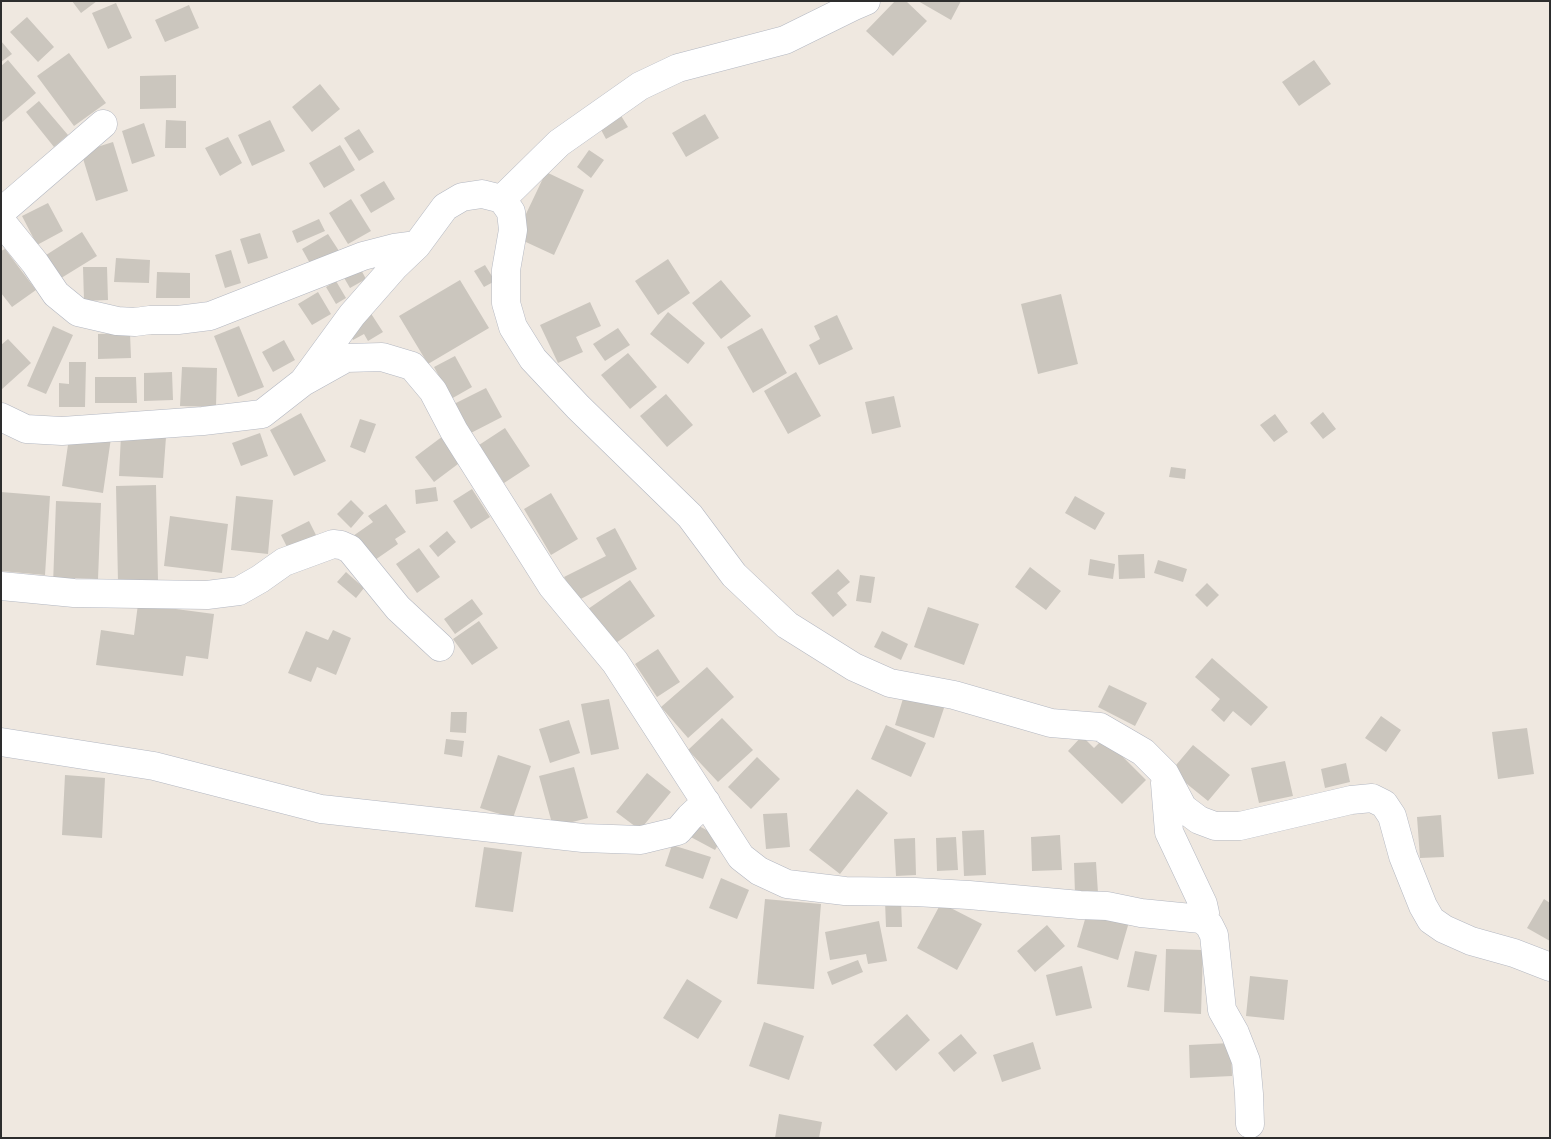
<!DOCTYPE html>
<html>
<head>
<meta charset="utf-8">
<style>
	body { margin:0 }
	#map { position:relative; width:1551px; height:1139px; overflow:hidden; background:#efe8e0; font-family:Lato,sans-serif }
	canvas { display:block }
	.frame { position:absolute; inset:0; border:2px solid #2d2d2d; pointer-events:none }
</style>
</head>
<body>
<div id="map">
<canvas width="1551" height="1139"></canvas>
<div class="frame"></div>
</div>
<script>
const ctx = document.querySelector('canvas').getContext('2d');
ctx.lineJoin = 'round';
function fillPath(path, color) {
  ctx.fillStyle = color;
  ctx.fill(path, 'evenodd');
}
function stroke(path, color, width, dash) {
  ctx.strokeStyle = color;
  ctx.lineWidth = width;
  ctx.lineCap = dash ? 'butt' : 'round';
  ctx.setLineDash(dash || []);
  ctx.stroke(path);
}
fillPath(new Path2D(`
	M 72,1 L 97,1 L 81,13 Z
	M 895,1 L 906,1 L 927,21 L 893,56 L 866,31 Z
	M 918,1 L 961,1 L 951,20 Z
	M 116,3 L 132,38 L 108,49 L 92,13 Z
	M 189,5 L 199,28 L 165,42 L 155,20 Z
	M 27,17 L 54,47 L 38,62 L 10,32 Z
	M 1,41 L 12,54 L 1,62 Z
	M 69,53 L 106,103 L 74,126 L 37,76 Z
	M 8,60 L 36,93 L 1,123 L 1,66 Z
	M 1314,60 L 1331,84 L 1299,106 L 1282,82 Z
	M 176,75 L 176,108 L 140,109 L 140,76 Z
	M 320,84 L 340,109 L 312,132 L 292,107 Z
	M 39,101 L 68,135 L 54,147 L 26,112 Z
	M 620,114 L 628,127 L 606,139 L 599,126 Z
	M 705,114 L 719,138 L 686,157 L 672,133 Z
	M 166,120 L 186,121 L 186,148 L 165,148 Z
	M 270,120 L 285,151 L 252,166 L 238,135 Z
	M 144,123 L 155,156 L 132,164 L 122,131 Z
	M 359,129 L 374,152 L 359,161 L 344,138 Z
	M 228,137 L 242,163 L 220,176 L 205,148 Z
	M 113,142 L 128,191 L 96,201 L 81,152 Z
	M 340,145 L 355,170 L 324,188 L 309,163 Z
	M 589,150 L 604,160 L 591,178 L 577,167 Z
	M 546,172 L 584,190 L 554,255 L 515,237 Z
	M 384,181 L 395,199 L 371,213 L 360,195 Z
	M 351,199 L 371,231 L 348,244 L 329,213 Z
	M 48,203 L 63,231 L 37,245 L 22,216 Z
	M 319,219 L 325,231 L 297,243 L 292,231 Z
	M 82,232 L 97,256 L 58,280 L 43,257 Z
	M 260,233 L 268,258 L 248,264 L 240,239 Z
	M 328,234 L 339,251 L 312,267 L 302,249 Z
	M 5,249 L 36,290 L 12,307 L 1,293 L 1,251 Z
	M 231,250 L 241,283 L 225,288 L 215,255 Z
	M 116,258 L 150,260 L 149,283 L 114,282 Z
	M 668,259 L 690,293 L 658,315 L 635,281 Z
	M 485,265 L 495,281 L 484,287 L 474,271 Z
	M 359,266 L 366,279 L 350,288 L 343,276 Z
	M 83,267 L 107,267 L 108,300 L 84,301 Z
	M 157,272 L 190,273 L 190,298 L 156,298 Z
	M 460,280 L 489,328 L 428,364 L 399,316 Z
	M 721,280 L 751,316 L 721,339 L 692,303 Z
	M 336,281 L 346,298 L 336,304 L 326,287 Z
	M 318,292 L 331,314 L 312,325 L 298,304 Z
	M 1061,294 L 1078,364 L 1038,374 L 1021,304 Z
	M 590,302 L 601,326 L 576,337 L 583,352 L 558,363 L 540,325 Z
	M 370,312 L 383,332 L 368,341 L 364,334 L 353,340 L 348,332 Z
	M 668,312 L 705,343 L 688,364 L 650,334 Z
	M 837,315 L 853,349 L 819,365 L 809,345 L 820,339 L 814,326 Z
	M 53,326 L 73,335 L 46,394 L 27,386 Z
	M 239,326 L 264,387 L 238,397 L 214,336 Z
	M 618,328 L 630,345 L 605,361 L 593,344 Z
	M 762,328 L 787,373 L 753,393 L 727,347 Z
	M 130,333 L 131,358 L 98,359 L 98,334 Z
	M 8,339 L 31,363 L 1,390 L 1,345 Z
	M 284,340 L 295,360 L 273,372 L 262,352 Z
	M 628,353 L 657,387 L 630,409 L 601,375 Z
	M 455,356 L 472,387 L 451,399 L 434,367 Z
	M 69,362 L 86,362 L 85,407 L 59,407 L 59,383 L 69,384 Z
	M 182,367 L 217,368 L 216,407 L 180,406 Z
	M 172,372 L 173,400 L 144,401 L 144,373 Z
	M 796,372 L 821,416 L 788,434 L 764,391 Z
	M 95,377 L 136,377 L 137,403 L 95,403 Z
	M 486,388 L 502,417 L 467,435 L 452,405 Z
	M 666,394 L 693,425 L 667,447 L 640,416 Z
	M 894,396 L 901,427 L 872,434 L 865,402 Z
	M 1323,412 L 1336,429 L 1323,439 L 1310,423 Z
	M 301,413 L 326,461 L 294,476 L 270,430 Z
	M 1275,414 L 1288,432 L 1274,442 L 1260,425 Z
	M 360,419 L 376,424 L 365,453 L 350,447 Z
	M 505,428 L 530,466 L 504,483 L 479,445 Z
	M 70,431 L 111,438 L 103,493 L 62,486 Z
	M 260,433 L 268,456 L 241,466 L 232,443 Z
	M 121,435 L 166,437 L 163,478 L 119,476 Z
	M 443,436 L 462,461 L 434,482 L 415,457 Z
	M 1171,467 L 1186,469 L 1185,479 L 1169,477 Z
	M 156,485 L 158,581 L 118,582 L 116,486 Z
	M 436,487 L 438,501 L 416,504 L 415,490 Z
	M 472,489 L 490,517 L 471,529 L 453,501 Z
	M 1,492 L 50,496 L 45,575 L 1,571 Z
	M 551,493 L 578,539 L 551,555 L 524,509 Z
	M 236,496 L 273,500 L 268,554 L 231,550 Z
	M 1075,496 L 1105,513 L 1095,530 L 1065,513 Z
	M 351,500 L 364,513 L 351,528 L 337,514 Z
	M 56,501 L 101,503 L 98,579 L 75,578 L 74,586 L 53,585 Z
	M 386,504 L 406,532 L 395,539 L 398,544 L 372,562 L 353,536 L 373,522 L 368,516 Z
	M 170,516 L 228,524 L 222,573 L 164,566 Z
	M 309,521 L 317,537 L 289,551 L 281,535 Z
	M 615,528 L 637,569 L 577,601 L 564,577 L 606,556 L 596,538 Z
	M 447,531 L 456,542 L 438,557 L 429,546 Z
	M 419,548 L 440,577 L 417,593 L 396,564 Z
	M 1144,554 L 1145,578 L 1119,579 L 1118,555 Z
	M 1090,559 L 1115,564 L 1113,579 L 1088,575 Z
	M 1158,560 L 1187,569 L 1183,582 L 1154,573 Z
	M 1030,567 L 1061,591 L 1046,610 L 1015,587 Z
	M 838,569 L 850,582 L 837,593 L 847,605 L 833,617 L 811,593 Z
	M 346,572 L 364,588 L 356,598 L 337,582 Z
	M 860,575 L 875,577 L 871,603 L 856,601 Z
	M 630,580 L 655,616 L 613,645 L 588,609 Z
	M 1207,583 L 1219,595 L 1207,607 L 1195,595 Z
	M 472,599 L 483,614 L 455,634 L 444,619 Z
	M 138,604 L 214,614 L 208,659 L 186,656 L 183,676 L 96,665 L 101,630 L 134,635 Z
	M 928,607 L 979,624 L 964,665 L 914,647 Z
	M 479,621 L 498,648 L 472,665 L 453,639 Z
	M 333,630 L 351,638 L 336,675 L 317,667 L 311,682 L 288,673 L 306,631 L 328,640 Z
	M 882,631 L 908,644 L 901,660 L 874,647 Z
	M 658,649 L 680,682 L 657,697 L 635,664 Z
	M 1212,658 L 1268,707 L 1251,726 L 1233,711 L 1224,722 L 1211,710 L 1220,699 L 1195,677 Z
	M 707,667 L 734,697 L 688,738 L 661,707 Z
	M 1109,685 L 1147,703 L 1135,726 L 1098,707 Z
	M 905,692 L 945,705 L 934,738 L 895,725 Z
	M 609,699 L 619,749 L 591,755 L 581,704 Z
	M 451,712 L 467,712 L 466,733 L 450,732 Z
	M 1381,716 L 1401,730 L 1386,752 L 1365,738 Z
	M 722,718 L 753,750 L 718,782 L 688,750 Z
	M 569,720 L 580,753 L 550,763 L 539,729 Z
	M 886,725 L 926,743 L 911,777 L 871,759 Z
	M 1527,728 L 1534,774 L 1498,779 L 1492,732 Z
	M 1082,736 L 1094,748 L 1104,738 L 1146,780 L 1122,804 L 1068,751 Z
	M 446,739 L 464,741 L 462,757 L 444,754 Z
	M 1193,745 L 1230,775 L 1208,801 L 1171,771 Z
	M 498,755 L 531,766 L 513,818 L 480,808 Z
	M 757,757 L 780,779 L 751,809 L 728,787 Z
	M 1285,761 L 1293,796 L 1259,803 L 1251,768 Z
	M 1346,763 L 1350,782 L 1325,788 L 1321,769 Z
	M 574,767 L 588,818 L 553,827 L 539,776 Z
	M 647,773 L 671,792 L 640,830 L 616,812 Z
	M 65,775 L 105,778 L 102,838 L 62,835 Z
	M 857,789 L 888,813 L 840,874 L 809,850 Z
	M 787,813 L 790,847 L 766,849 L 763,814 Z
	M 1441,815 L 1444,857 L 1420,858 L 1417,817 Z
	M 693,823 L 722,838 L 715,850 L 687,835 Z
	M 984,830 L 986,875 L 964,876 L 962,831 Z
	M 1060,835 L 1062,870 L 1032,871 L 1031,837 Z
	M 956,837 L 958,870 L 937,871 L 936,838 Z
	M 915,838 L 916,875 L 896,876 L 894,839 Z
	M 672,845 L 711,857 L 703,879 L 665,866 Z
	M 484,847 L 522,852 L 513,912 L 475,907 Z
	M 1096,862 L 1098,893 L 1075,894 L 1074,863 Z
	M 721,878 L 749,890 L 737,919 L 709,908 Z
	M 765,899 L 821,904 L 814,989 L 757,984 Z
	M 1544,899 L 1550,903 L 1550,941 L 1527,928 Z
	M 885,901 L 901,901 L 902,927 L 886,927 Z
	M 941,903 L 982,924 L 957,970 L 917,948 Z
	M 1088,909 L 1129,922 L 1118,960 L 1077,947 Z
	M 879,921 L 887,961 L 868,964 L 866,954 L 830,960 L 825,932 Z
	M 1047,925 L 1065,946 L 1035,972 L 1017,951 Z
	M 1166,949 L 1203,950 L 1201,1014 L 1164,1012 Z
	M 1135,951 L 1157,955 L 1149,991 L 1127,987 Z
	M 858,960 L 863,972 L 832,985 L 827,972 Z
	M 1082,966 L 1092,1008 L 1056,1016 L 1046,975 Z
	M 1250,976 L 1288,980 L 1284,1020 L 1246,1016 Z
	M 687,979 L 722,1001 L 698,1039 L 663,1018 Z
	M 907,1014 L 930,1040 L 896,1071 L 873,1045 Z
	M 764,1022 L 804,1036 L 789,1080 L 749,1066 Z
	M 961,1034 L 977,1053 L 954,1072 L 938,1053 Z
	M 1033,1042 L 1041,1069 L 1002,1082 L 993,1055 Z
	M 1231,1043 L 1232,1076 L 1190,1078 L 1189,1045 Z
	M 779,1114 L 822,1122 L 819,1138 L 775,1138 Z`), '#cbc6be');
const minor = new Path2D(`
	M 502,199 L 559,143 L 640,86 L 678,68 L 785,40 L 852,7 L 866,1
	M 1,212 L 103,124
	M 1,221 L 35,263 L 56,294 L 78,312 L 117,321 L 135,322 L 150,320 L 178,320 L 210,316 L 363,256 L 394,248 L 417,245
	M 303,382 L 352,315 L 395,266 L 417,245 L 445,207 L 462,197 L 482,194 L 502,199 L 511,212 L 513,230 L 506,270 L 506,303 L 513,327 L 533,359 L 578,407 L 690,516 L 734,575 L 787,625 L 854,667 L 890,683 L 954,695 L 1051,723 L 1100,727 L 1143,752 L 1165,774 L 1183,808 L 1199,820 L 1215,826 L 1240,826 L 1351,800 L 1372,798 L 1384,804 L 1392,816 L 1403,856 L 1423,906 L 1431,920 L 1444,929 L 1471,941 L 1514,953 L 1550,967
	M 1,417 L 26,429 L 62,431 L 203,421 L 262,414 L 303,382 L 346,358 L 382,357 L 412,366 L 433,391 L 454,431 L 552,586 L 615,662 L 741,857 L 759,871 L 787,884 L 845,891 L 915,892 L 969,895 L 1080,905 L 1107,906 L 1141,913 L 1201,919 L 1209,925 L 1214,935 L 1222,1010 L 1235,1033 L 1246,1061 L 1249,1094 L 1250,1124
	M 1,586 L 74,593 L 207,595 L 239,591 L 260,579 L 284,562 L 333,544 L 341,545 L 350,549 L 398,608 L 440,647
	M 1,742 L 154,766 L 321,809 L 583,838 L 641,840 L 678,831 L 690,817 L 706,802
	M 1165,783 L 1169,832 L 1203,904 L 1205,913 L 1201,919`);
stroke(minor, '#b3b7c1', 29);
stroke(minor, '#fff', 28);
</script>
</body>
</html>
